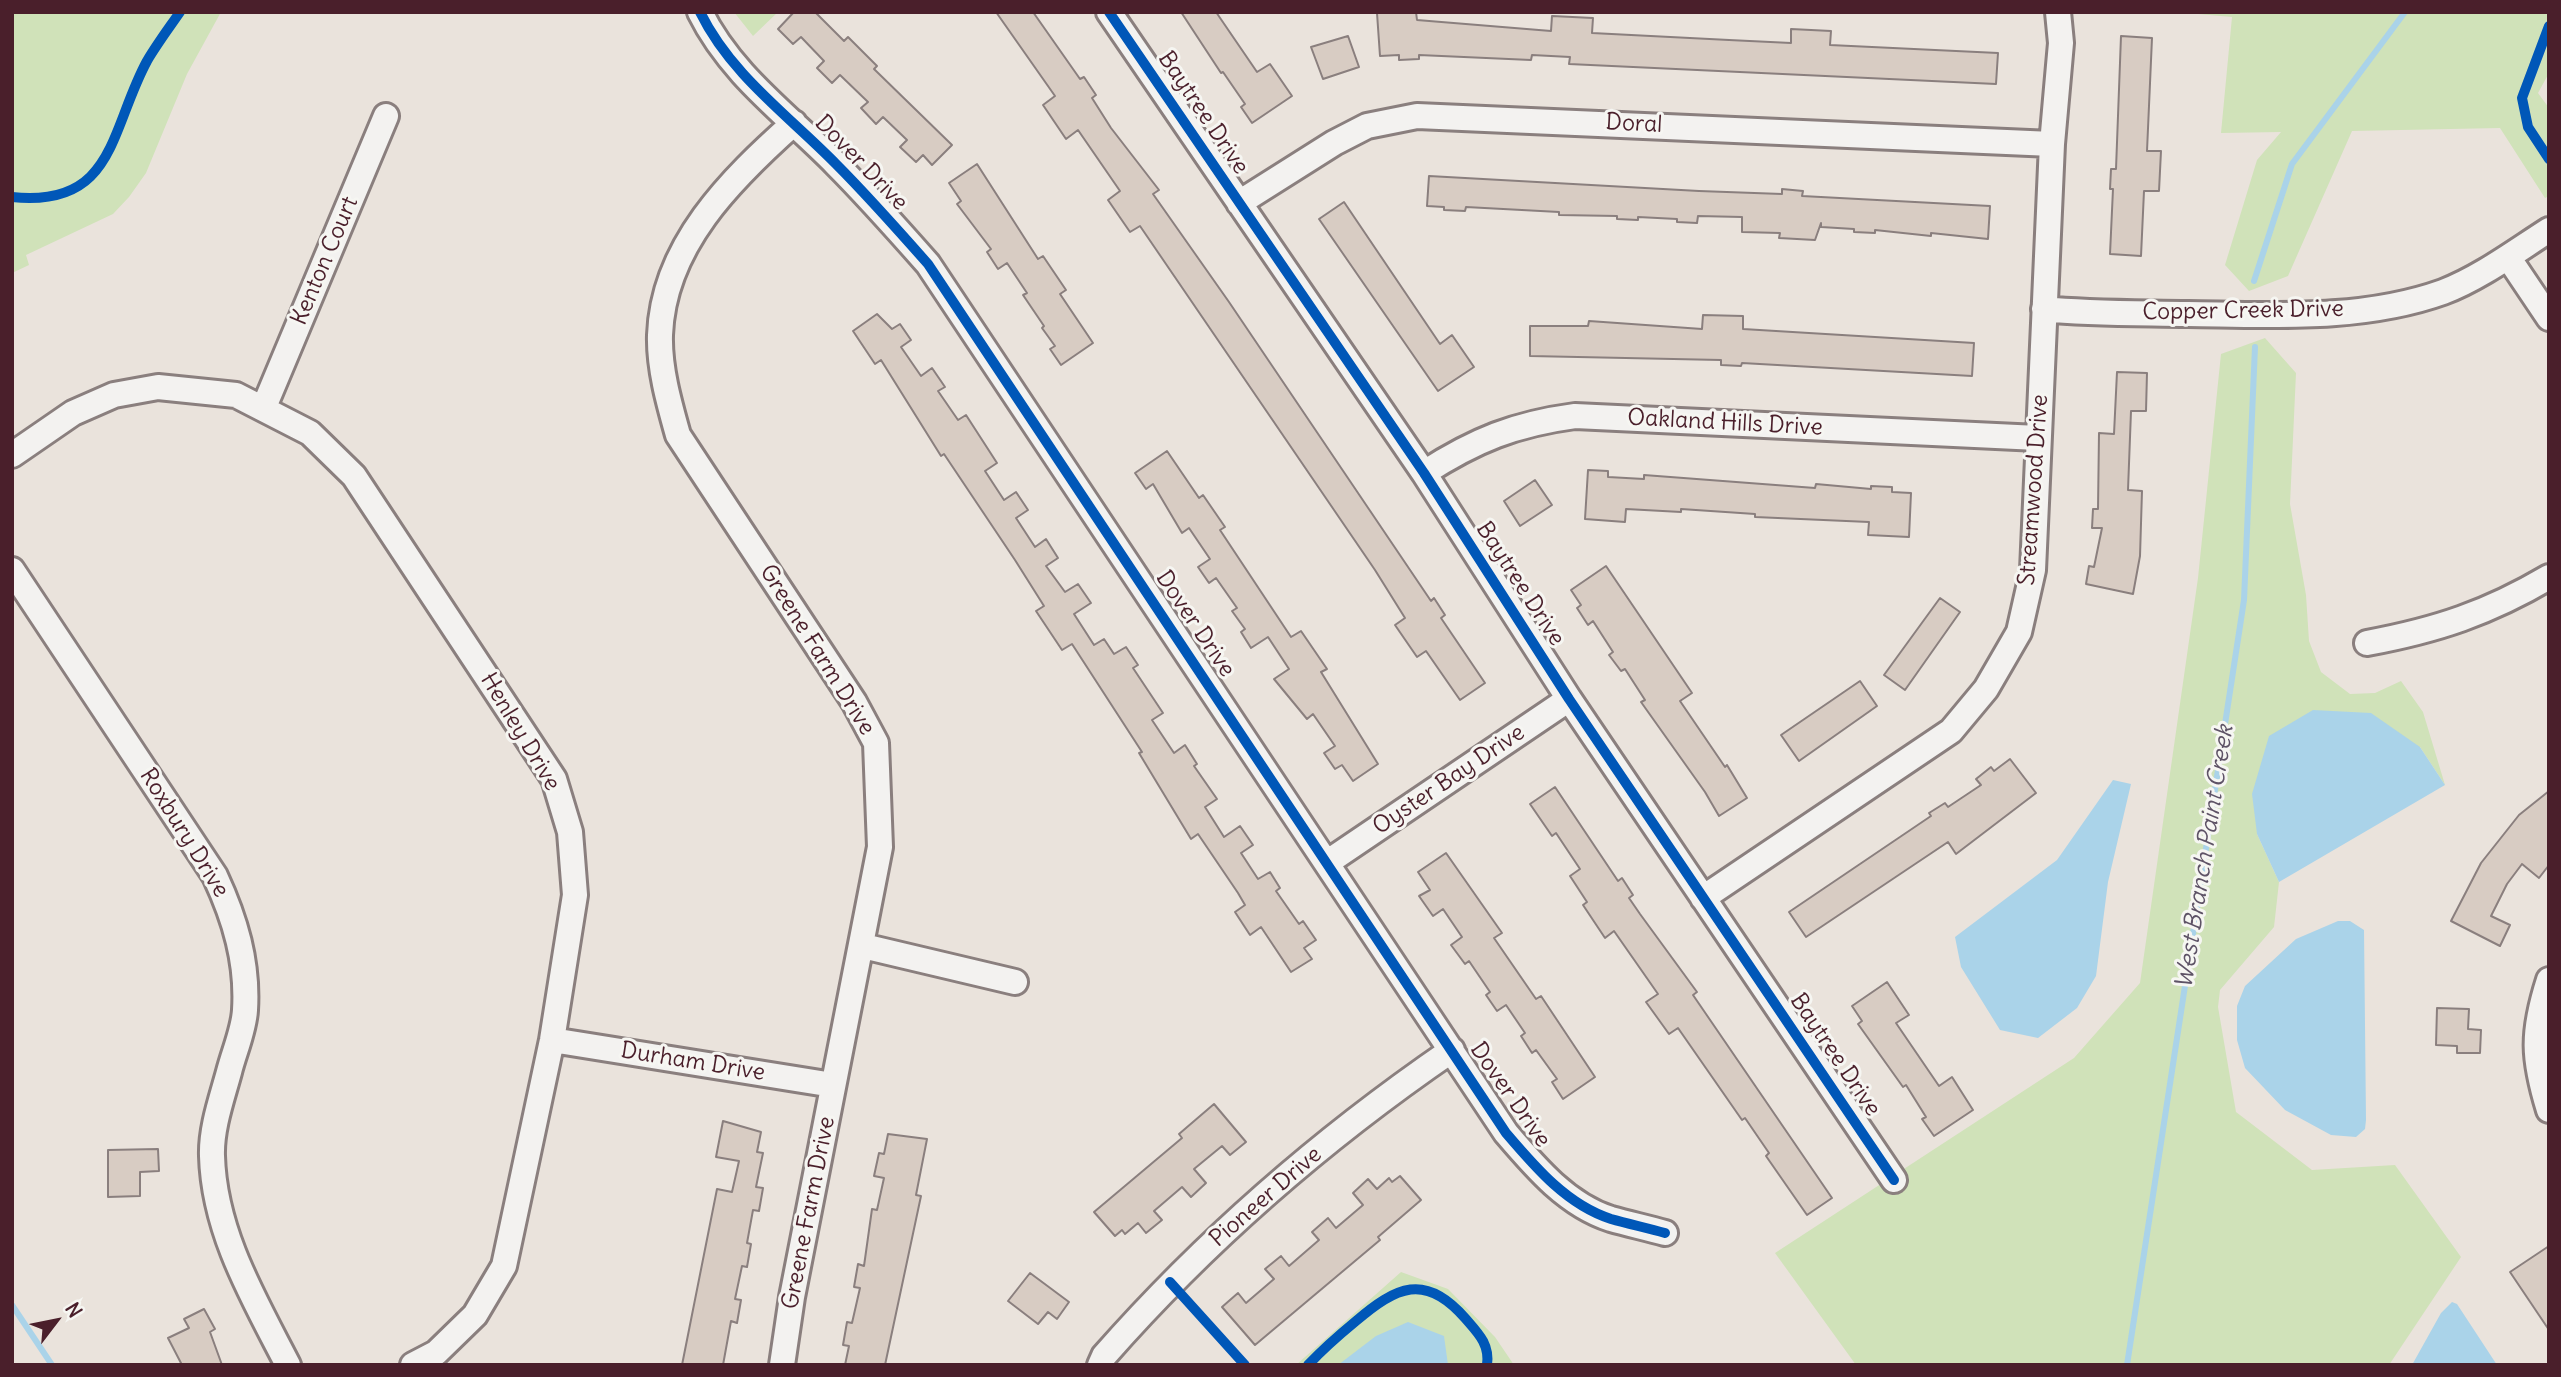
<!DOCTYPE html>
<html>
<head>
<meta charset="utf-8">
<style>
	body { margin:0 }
	#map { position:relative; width:2561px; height:1377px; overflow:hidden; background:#eae3dc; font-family:Delius,sans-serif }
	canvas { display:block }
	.frame { position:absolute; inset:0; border:14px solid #4a1f2b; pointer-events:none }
	.north { position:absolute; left:21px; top:1286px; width:70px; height:70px; -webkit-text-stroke:5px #f6f6f2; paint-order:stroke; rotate:58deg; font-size:19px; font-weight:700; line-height:28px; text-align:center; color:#4a1f2b }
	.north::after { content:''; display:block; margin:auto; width:24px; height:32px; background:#4a1f2b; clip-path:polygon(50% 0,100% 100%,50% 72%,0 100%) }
</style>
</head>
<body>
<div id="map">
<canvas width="2561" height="1377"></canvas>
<div class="frame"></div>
<div class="north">N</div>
</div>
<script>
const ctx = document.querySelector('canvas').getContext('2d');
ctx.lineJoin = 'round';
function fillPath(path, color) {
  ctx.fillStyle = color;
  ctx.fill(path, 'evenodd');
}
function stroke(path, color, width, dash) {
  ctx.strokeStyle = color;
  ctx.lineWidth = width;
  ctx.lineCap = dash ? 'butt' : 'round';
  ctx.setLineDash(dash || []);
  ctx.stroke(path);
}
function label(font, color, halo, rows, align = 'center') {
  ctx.font = font + ' Delius,sans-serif';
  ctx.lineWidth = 6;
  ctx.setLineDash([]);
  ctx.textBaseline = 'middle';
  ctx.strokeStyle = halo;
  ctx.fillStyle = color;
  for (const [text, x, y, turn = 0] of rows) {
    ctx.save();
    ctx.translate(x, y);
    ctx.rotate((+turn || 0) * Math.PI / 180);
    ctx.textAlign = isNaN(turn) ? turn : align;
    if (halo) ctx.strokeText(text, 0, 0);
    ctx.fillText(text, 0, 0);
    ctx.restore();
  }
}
fillPath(new Path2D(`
	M 12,12 L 221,12 L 187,74 L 146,173 L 129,197 L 113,214 L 26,255 L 29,265 L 12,273 Z
	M 734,12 L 778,12 L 753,36 Z
	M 2175,12 L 2549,12 L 2549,73 L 2538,93 L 2549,108 L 2549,196 L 2545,198 L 2500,128 L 2352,131 L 2288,276 L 2249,291 L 2225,265 L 2257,160 L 2281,132 L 2221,133 L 2232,17 Z
	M 2265,338 L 2296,373 L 2290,504 L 2306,595 L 2309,641 L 2321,672 L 2350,694 L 2375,693 L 2401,681 L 2423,712 L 2445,785 L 2420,747 L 2257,834 L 2279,882 L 2274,927 L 2220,990 L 2218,1007 L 2236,1112 L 2312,1170 L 2395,1165 L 2461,1257 L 2389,1365 L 1856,1365 L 1775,1253 L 2074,1058 L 2140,983 L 2198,578 L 2221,354 Z
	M 1401,1272 L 1448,1289 L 1495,1337 L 1514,1365 L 1296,1365 Z`), '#d0e2b9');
fillPath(new Path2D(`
	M 2313,710 L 2371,713 L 2420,747 L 2445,785 L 2279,882 L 2257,834 L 2252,794 L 2269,736 Z
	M 2113,780 L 2131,784 L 2108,882 L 2096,976 L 2077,1008 L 2038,1038 L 2000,1030 L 1961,967 L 1955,937 L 2057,860 Z
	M 2338,921 L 2350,921 L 2364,930 L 2366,1120 L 2365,1129 L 2356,1137 L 2331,1135 L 2285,1110 L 2245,1068 L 2237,1040 L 2237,1006 L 2245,986 L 2296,939 Z
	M 2452,1302 L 2457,1304 L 2497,1365 L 2412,1365 L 2441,1313 Z
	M 1408,1322 L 1444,1336 L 1448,1365 L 1338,1365 L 1376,1336 Z`), '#aad3e9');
stroke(new Path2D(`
	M 2254,281 L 2292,164 L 2405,12
	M 12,1305 L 52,1365
	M 2127,1365 L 2244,600 L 2255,347`), '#aad3e9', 6);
const building = new Path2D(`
	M 794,12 L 815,12 L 844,41 L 848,37 L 877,66 L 874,69 L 952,145 L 932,165 L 923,155 L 916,162 L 900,147 L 907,140 L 883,117 L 876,124 L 861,108 L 868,102 L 840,75 L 832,83 L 817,68 L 824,61 L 801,37 L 793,44 L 778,29 Z
	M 996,12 L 1033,12 L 1080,79 L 1084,77 L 1096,95 L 1092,98 L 1111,128 L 1159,190 L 1153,194 L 1229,302 L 1431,601 L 1434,598 L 1445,615 L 1441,618 L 1485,683 L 1460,700 L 1426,651 L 1417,657 L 1395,625 L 1405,618 L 1375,570 L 1140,226 L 1130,232 L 1108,200 L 1120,191 L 1078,130 L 1066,139 L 1043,105 L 1055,96 Z
	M 1181,12 L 1216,12 L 1257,72 L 1270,64 L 1292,96 L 1252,123 L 1241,107 L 1245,104 L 1223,72 L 1221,73 Z
	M 1416,12 L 1417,20 L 1551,31 L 1552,16 L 1593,18 L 1592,33 L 1729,40 L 1791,43 L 1791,29 L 1831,31 L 1830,45 L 1998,53 L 1996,84 L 1569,64 L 1570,57 L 1532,55 L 1531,60 L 1419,55 L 1419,59 L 1399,60 L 1399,55 L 1380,56 L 1377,13 Z
	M 1348,36 L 1359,67 L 1323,79 L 1311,47 Z
	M 2121,36 L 2152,38 L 2147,151 L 2161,151 L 2159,191 L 2144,191 L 2141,256 L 2110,254 L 2113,189 L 2110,189 L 2111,169 L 2116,169 Z
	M 977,164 L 1038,259 L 1043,256 L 1066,290 L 1060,294 L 1093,343 L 1061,365 L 1050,349 L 1055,346 L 1042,328 L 1044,326 L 1023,295 L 1027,293 L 1007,263 L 998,269 L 987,252 L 991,249 L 957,204 L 961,201 L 949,183 Z
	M 1429,176 L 1699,191 L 1782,194 L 1782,189 L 1803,191 L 1802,196 L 1990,206 L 1988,239 L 1931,233 L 1931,236 L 1875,230 L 1875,233 L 1854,232 L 1854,229 L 1821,227 L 1821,223 L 1815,240 L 1779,238 L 1780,233 L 1742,232 L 1742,217 L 1698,216 L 1697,223 L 1677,222 L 1677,219 L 1638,217 L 1638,220 L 1617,219 L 1617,216 L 1559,215 L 1559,212 L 1466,207 L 1465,211 L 1444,210 L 1444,207 L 1427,206 Z
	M 1344,202 L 1440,344 L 1452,335 L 1474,367 L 1438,391 L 1319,219 Z
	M 877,314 L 892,329 L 900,324 L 911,340 L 901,347 L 921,376 L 932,368 L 945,387 L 938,391 L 958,420 L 966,415 L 997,463 L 985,471 L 1004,500 L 1016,492 L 1028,510 L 1016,518 L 1035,547 L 1046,539 L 1058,558 L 1046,566 L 1065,592 L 1078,584 L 1091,603 L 1074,614 L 1094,645 L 1104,639 L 1114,654 L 1126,647 L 1138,665 L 1133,668 L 1163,713 L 1152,720 L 1174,753 L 1185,745 L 1197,764 L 1194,766 L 1217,799 L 1205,807 L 1224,837 L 1240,826 L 1253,845 L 1241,853 L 1258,879 L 1270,872 L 1280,888 L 1276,891 L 1299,924 L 1303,921 L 1316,940 L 1304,948 L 1312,959 L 1291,972 L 1261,927 L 1250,935 L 1235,912 L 1245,905 L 1238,893 L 1198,834 L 1191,839 L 1139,753 L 1142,752 L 1072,644 L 1062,650 L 1036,611 L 1044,606 L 1015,560 L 944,454 L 941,456 L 881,360 L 875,364 L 853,331 Z
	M 1703,315 L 1743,316 L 1743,329 L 1974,343 L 1972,376 L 1742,363 L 1741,366 L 1721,365 L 1721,360 L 1530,356 L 1530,326 L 1588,326 L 1589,321 L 1702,329 Z
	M 2117,372 L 2147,373 L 2146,411 L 2131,411 L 2128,490 L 2142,491 L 2140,556 L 2133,594 L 2086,584 L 2089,566 L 2094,567 L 2102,528 L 2092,528 L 2093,509 L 2098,509 L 2099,433 L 2114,434 Z
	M 1167,451 L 1199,498 L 1203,495 L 1225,527 L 1220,530 L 1291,637 L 1301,631 L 1327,669 L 1321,672 L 1378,764 L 1353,781 L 1342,765 L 1335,769 L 1324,753 L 1335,746 L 1313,714 L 1307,719 L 1274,679 L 1289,669 L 1268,637 L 1251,648 L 1241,632 L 1245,629 L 1232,611 L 1237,608 L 1216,578 L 1209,583 L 1198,567 L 1210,559 L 1189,528 L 1182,533 L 1153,484 L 1146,489 L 1135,473 Z
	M 1588,470 L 1608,471 L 1608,477 L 1644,479 L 1644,475 L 1815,488 L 1816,484 L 1871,489 L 1871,486 L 1892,487 L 1892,492 L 1911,493 L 1909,537 L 1868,535 L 1869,522 L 1755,517 L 1755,514 L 1681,509 L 1681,512 L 1626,509 L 1625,522 L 1585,519 Z
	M 1535,480 L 1552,505 L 1520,526 L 1504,501 Z
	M 1606,566 L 1692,693 L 1680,701 L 1725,767 L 1727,765 L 1747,798 L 1719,816 L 1705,792 L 1641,702 L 1645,700 L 1625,669 L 1621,671 L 1609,655 L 1613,652 L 1593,621 L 1588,625 L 1577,608 L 1581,605 L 1571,590 Z
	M 1940,598 L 1960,612 L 1905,690 L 1884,675 Z
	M 1860,681 L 1877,706 L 1799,761 L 1781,735 Z
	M 2010,759 L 2036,793 L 1956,854 L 1948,842 L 1806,937 L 1789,912 L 1931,816 L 1929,813 L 1945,803 L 1948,807 L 1981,785 L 1976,779 L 1991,767 L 1994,771 Z
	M 1555,787 L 1618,881 L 1622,878 L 1633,895 L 1629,898 L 1640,914 L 1697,992 L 1693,995 L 1832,1198 L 1807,1215 L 1766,1156 L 1769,1153 L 1745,1118 L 1742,1120 L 1678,1028 L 1669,1034 L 1646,1002 L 1658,994 L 1614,931 L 1605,938 L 1583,905 L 1587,902 L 1570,876 L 1580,869 L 1556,833 L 1552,836 L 1530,804 Z
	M 2549,791 L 2549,865 L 2539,878 L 2522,864 L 2507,884 L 2491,916 L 2510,925 L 2500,946 L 2451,921 L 2481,863 L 2519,815 Z
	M 1446,853 L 1502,933 L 1494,938 L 1536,999 L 1541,996 L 1595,1077 L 1563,1099 L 1552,1082 L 1557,1079 L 1536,1050 L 1532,1053 L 1521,1036 L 1525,1033 L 1506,1005 L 1497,1011 L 1486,995 L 1490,992 L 1469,961 L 1465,964 L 1451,945 L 1462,937 L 1443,909 L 1433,916 L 1419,896 L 1430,890 L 1418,872 Z
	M 1887,982 L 1909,1015 L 1896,1023 L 1939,1086 L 1952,1077 L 1973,1110 L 1934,1136 L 1922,1119 L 1926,1117 L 1906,1085 L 1903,1087 L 1858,1024 L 1862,1021 L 1852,1006 Z
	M 2437,1008 L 2469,1009 L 2468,1029 L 2481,1030 L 2480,1053 L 2457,1053 L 2457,1046 L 2436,1045 Z
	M 1214,1104 L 1246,1142 L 1230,1155 L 1222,1146 L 1194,1169 L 1206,1183 L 1191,1197 L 1182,1187 L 1154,1211 L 1162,1220 L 1146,1233 L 1138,1223 L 1125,1234 L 1122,1230 L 1115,1236 L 1094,1212 L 1182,1138 L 1179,1134 Z
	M 723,1121 L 761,1132 L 757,1152 L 763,1153 L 756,1187 L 763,1188 L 759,1211 L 753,1210 L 747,1243 L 751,1244 L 747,1267 L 742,1266 L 735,1299 L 741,1300 L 737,1323 L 731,1321 L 723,1365 L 682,1365 L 717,1189 L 732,1192 L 739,1161 L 716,1157 Z
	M 888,1134 L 927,1139 L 916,1195 L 921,1196 L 885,1365 L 845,1365 L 849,1346 L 843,1345 L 847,1322 L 852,1323 L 860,1288 L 854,1287 L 858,1264 L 864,1266 L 872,1209 L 877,1210 L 884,1178 L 874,1176 L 879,1153 L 884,1154 Z
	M 158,1149 L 159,1171 L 140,1172 L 140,1196 L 108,1197 L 108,1150 Z
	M 1400,1176 L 1421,1200 L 1378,1237 L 1380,1240 L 1255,1345 L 1222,1307 L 1238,1293 L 1246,1303 L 1274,1279 L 1265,1269 L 1281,1256 L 1289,1266 L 1319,1240 L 1312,1232 L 1328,1218 L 1336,1228 L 1363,1205 L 1353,1193 L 1368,1179 L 1377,1189 L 1389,1178 L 1392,1182 Z
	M 2549,1246 L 2549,1330 L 2510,1272 Z
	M 1030,1273 L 1069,1302 L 1057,1319 L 1048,1312 L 1038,1324 L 1008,1301 Z
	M 204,1309 L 215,1329 L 210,1332 L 222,1365 L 182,1365 L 168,1338 L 189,1328 L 184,1319 Z`);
fillPath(building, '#d8ccc3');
stroke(building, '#8a7f7e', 2);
const minor = new Path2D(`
	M 700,12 C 731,75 788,115 836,164 C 868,196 898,230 928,264 L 1506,1133 C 1535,1167 1567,1205 1611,1219 C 1629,1224 1647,1228 1665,1233
	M 1109,12 L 1424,473 L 1569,699 L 1894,1180
	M 1239,203 L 1334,143 L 1367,126 L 1417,116 L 2052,144
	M 2508,257 L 2549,318
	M 2044,309 C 2092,314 2140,313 2188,314 C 2272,315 2362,321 2443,292 C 2480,278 2516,251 2549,230
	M 264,407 L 386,116
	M 12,455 L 73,413 L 114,395 L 158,387 L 236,395 L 310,433 L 354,476 L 554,779 L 570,832 L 575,895 L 552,1040 L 504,1266 L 475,1315 L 436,1353 L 413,1365
	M 1424,473 C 1475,440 1515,424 1575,416 L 2038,438
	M 12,570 L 215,876 C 235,919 248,962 245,1010 C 244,1030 234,1052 229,1072 C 222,1098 211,1128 212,1156 C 214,1232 254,1299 288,1365
	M 2367,643 C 2437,630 2488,613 2549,577
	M 1328,862 L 1569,699
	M 1703,898 L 1951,731 L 1986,689 L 2019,632 L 2033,570 L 2052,144 L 2061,43 L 2058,12
	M 863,946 L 1015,982
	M 2549,980 C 2532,1033 2533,1058 2549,1110
	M 552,1040 L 833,1085
	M 782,1365 L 792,1297 L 880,847 L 876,743 L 854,702 L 678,435 C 669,403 659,368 660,335 C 663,246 731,179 794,123
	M 1100,1365 L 1104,1356 C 1206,1240 1325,1137 1452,1050`);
stroke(minor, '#8a7f7e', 30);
stroke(minor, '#f3f2f0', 24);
stroke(new Path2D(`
	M 700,12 C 731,75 788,115 836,164 C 868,196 898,230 928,264 L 1506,1133 C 1535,1167 1567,1205 1611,1219 C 1629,1224 1647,1228 1665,1233
	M 1109,12 L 1424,473 L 1569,699 L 1894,1180
	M 2549,26 L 2522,98 L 2528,127 L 2549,159
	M 12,197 C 115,208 110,129 147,61 C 157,44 169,28 180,12
	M 1170,1282 L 1245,1365
	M 1308,1365 C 1323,1349 1339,1335 1356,1321 C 1396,1287 1425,1272 1465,1318 C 1478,1333 1490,1344 1487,1365`), '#0057b8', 10);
label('23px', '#4a1f2b', '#f6f6f2', [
	["Baytree Drive",1203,113,56],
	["Doral",1634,124,3],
	["Dover Drive",861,163,46],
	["Kenton Court",325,261,-67],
	["Copper Creek Drive",2243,311,-1],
	["Oakland Hills Drive",1725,423,3],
	["Streamwood Drive",2034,490,-86],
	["Baytree Drive",1520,584,57],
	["Dover Drive",1195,624,56],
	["Greene Farm Drive",817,650,58],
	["Henley Drive",520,732,59],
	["Oyster Bay Drive",1449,780,-34],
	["Roxbury Drive",184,833,58],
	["Baytree Drive",1835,1055,56],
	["Durham Drive",693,1062,9],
	["Dover Drive",1510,1095,55],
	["Pioneer Drive",1266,1197,-41],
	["Greene Farm Drive",809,1213,-79]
]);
label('italic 24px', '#5e5366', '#f6f6f2', [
	["West Branch Paint Creek",2205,857,-81]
]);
</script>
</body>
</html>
